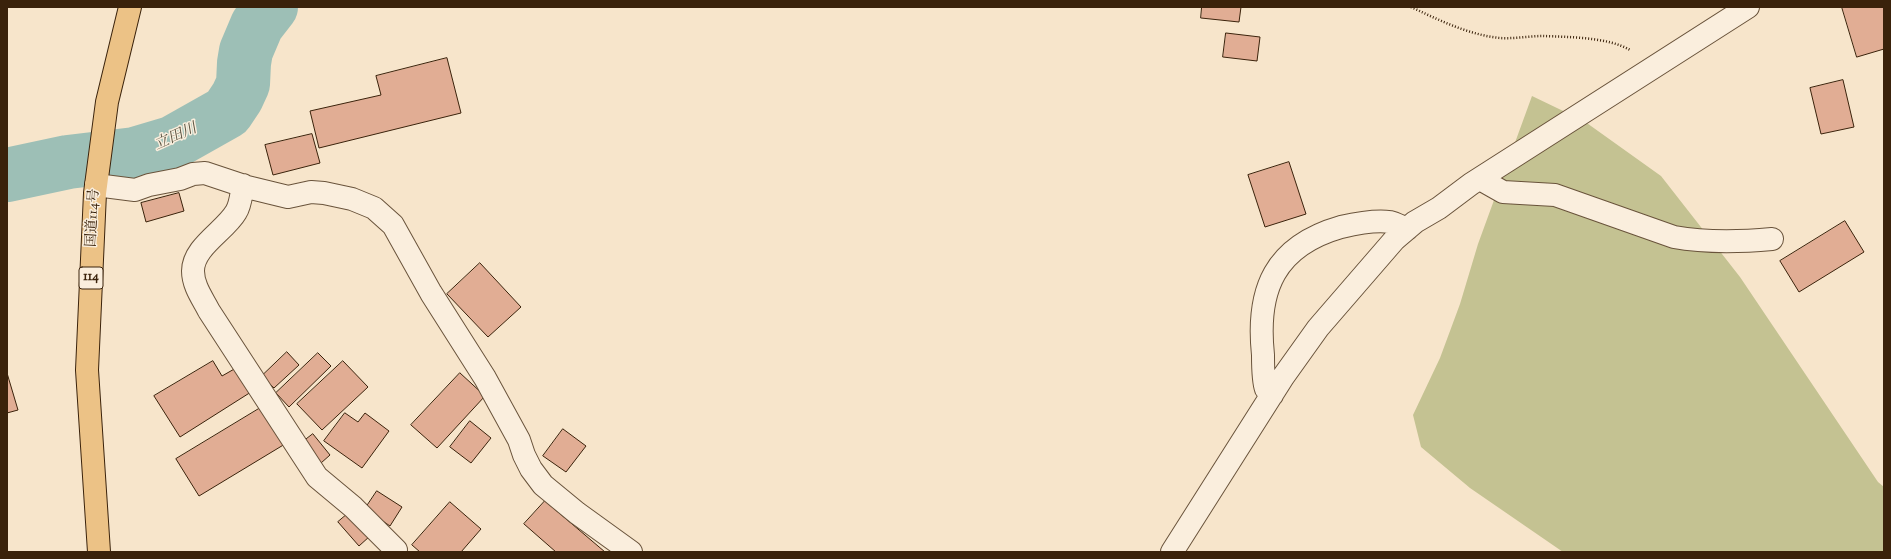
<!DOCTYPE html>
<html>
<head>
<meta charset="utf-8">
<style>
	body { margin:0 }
	#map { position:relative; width:1891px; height:559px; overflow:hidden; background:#f7e5cb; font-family:"Sorts Mill Goudy",serif }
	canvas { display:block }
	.frame { position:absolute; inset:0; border:8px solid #3a220b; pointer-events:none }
</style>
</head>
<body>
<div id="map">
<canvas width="1891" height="559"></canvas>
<div class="frame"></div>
</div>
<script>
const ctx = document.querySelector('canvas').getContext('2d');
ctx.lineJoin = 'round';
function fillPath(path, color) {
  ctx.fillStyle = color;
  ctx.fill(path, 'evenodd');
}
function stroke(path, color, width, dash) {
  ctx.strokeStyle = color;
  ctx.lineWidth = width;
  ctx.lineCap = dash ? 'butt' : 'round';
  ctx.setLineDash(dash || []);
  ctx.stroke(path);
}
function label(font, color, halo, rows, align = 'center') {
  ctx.font = font + ' "Sorts Mill Goudy","Noto Serif JP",serif';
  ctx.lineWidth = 3;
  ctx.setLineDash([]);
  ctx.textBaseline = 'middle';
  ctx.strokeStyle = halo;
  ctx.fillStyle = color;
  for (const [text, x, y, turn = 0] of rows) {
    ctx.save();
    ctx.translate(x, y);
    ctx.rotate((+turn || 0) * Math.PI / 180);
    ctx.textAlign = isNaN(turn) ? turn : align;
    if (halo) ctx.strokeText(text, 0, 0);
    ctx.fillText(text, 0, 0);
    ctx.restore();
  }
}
fillPath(new Path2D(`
	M 1532,96 L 1584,121 L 1661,176 L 1740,277 L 1878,482 L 1884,487 L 1884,552 L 1563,552 L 1470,488 L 1421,447 L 1413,415 L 1440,358 L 1460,304 L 1478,244 Z`), '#c4c292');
stroke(new Path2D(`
	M 7,175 L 68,162 L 135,154 L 172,143 L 227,112 L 237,97 L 243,84 L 244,63 L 246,51 L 257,25 L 271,7`), '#9dbfb6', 54);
const building = new Path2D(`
	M 1202,7 L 1241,7 L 1239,22 L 1201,18 Z
	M 1842,7 L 1884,7 L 1884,49 L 1857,57 Z
	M 1226,33 L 1260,37 L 1257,61 L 1223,57 Z
	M 447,58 L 461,113 L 319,148 L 310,111 L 381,95 L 376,76 Z
	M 1843,80 L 1854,127 L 1821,134 L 1810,88 Z
	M 312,134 L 320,163 L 273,175 L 265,145 Z
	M 1289,162 L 1306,214 L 1265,227 L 1248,175 Z
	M 179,193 L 184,211 L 146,222 L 141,203 Z
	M 1845,221 L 1864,252 L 1799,292 L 1780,261 Z
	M 480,263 L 521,307 L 488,337 L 447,294 Z
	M 287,352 L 299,365 L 274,388 L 262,376 Z
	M 318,353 L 331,366 L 289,407 L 276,393 Z
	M 213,361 L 222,376 L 236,368 L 251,392 L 180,437 L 154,396 Z
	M 343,361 L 368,387 L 322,430 L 297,404 Z
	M 7,373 L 18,410 L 7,413 Z
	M 460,373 L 485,396 L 437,448 L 411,425 Z
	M 262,407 L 285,444 L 199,496 L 176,459 Z
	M 345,413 L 358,422 L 365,413 L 389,431 L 362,468 L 324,441 Z
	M 470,421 L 491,438 L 471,463 L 450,447 Z
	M 563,429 L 586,446 L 566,472 L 543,456 Z
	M 313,434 L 330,455 L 321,463 L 304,441 Z
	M 377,491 L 402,507 L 390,526 L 365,509 Z
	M 545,501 L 605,552 L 556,552 L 524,524 Z
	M 450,502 L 481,529 L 461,552 L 420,552 L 412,545 Z
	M 350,512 L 370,536 L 359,546 L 338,522 Z`);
fillPath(building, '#e1ad94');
stroke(building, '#3a220b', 1);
const minor = new Path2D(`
	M 1480,179 L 1503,192 L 1555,195 L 1674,237 C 1707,243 1739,242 1772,239
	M 96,185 L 135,190 L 149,185 L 180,179 L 193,174 L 205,173 L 247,187 L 288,197 L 311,192 L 324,193 L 352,199 L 374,208 L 393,225 L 431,293 L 485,378 L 519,440 L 524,455 L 531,469 L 543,485 L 577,513 L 631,552
	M 243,185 C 241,194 241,204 236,212 C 225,231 193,247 193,271 C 193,286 203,299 209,311 L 317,477 L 353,507 L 396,550
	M 1272,395 C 1270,393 1267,391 1266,389 C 1263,381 1263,364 1263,355 C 1256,289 1275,246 1341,227 C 1354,224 1377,220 1390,222 C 1395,223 1402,227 1407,229
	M 1172,552 L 1283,377 L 1318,328 L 1395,239 L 1415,222 L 1439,208 L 1471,184 L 1748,7`);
const trunk = new Path2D(`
	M 99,552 L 87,370 L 95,193 L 107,102 L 130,7`);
stroke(minor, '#69533b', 24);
stroke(trunk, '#3a220b', 24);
stroke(new Path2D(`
	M 1411,7 C 1439,20 1469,35 1500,38 C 1514,39 1529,36 1543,36 C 1568,37 1608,37 1630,50`), '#3a220b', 2.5, [1, 2]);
stroke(minor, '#faeedd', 22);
stroke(trunk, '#ecc286', 22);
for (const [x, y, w] of [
	[91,278,24]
]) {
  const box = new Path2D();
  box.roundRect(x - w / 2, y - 11, w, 22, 3);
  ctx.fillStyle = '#faeedd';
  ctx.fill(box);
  stroke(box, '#3a220b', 1);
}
label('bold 13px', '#3a220b', null, [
	["114",91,278]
]);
label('14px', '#3a220b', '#faeedd', [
	["国道114号",94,218,-87]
]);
label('italic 15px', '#58513e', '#faeedd', [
	["立田川",176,138,-24]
]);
</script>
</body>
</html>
